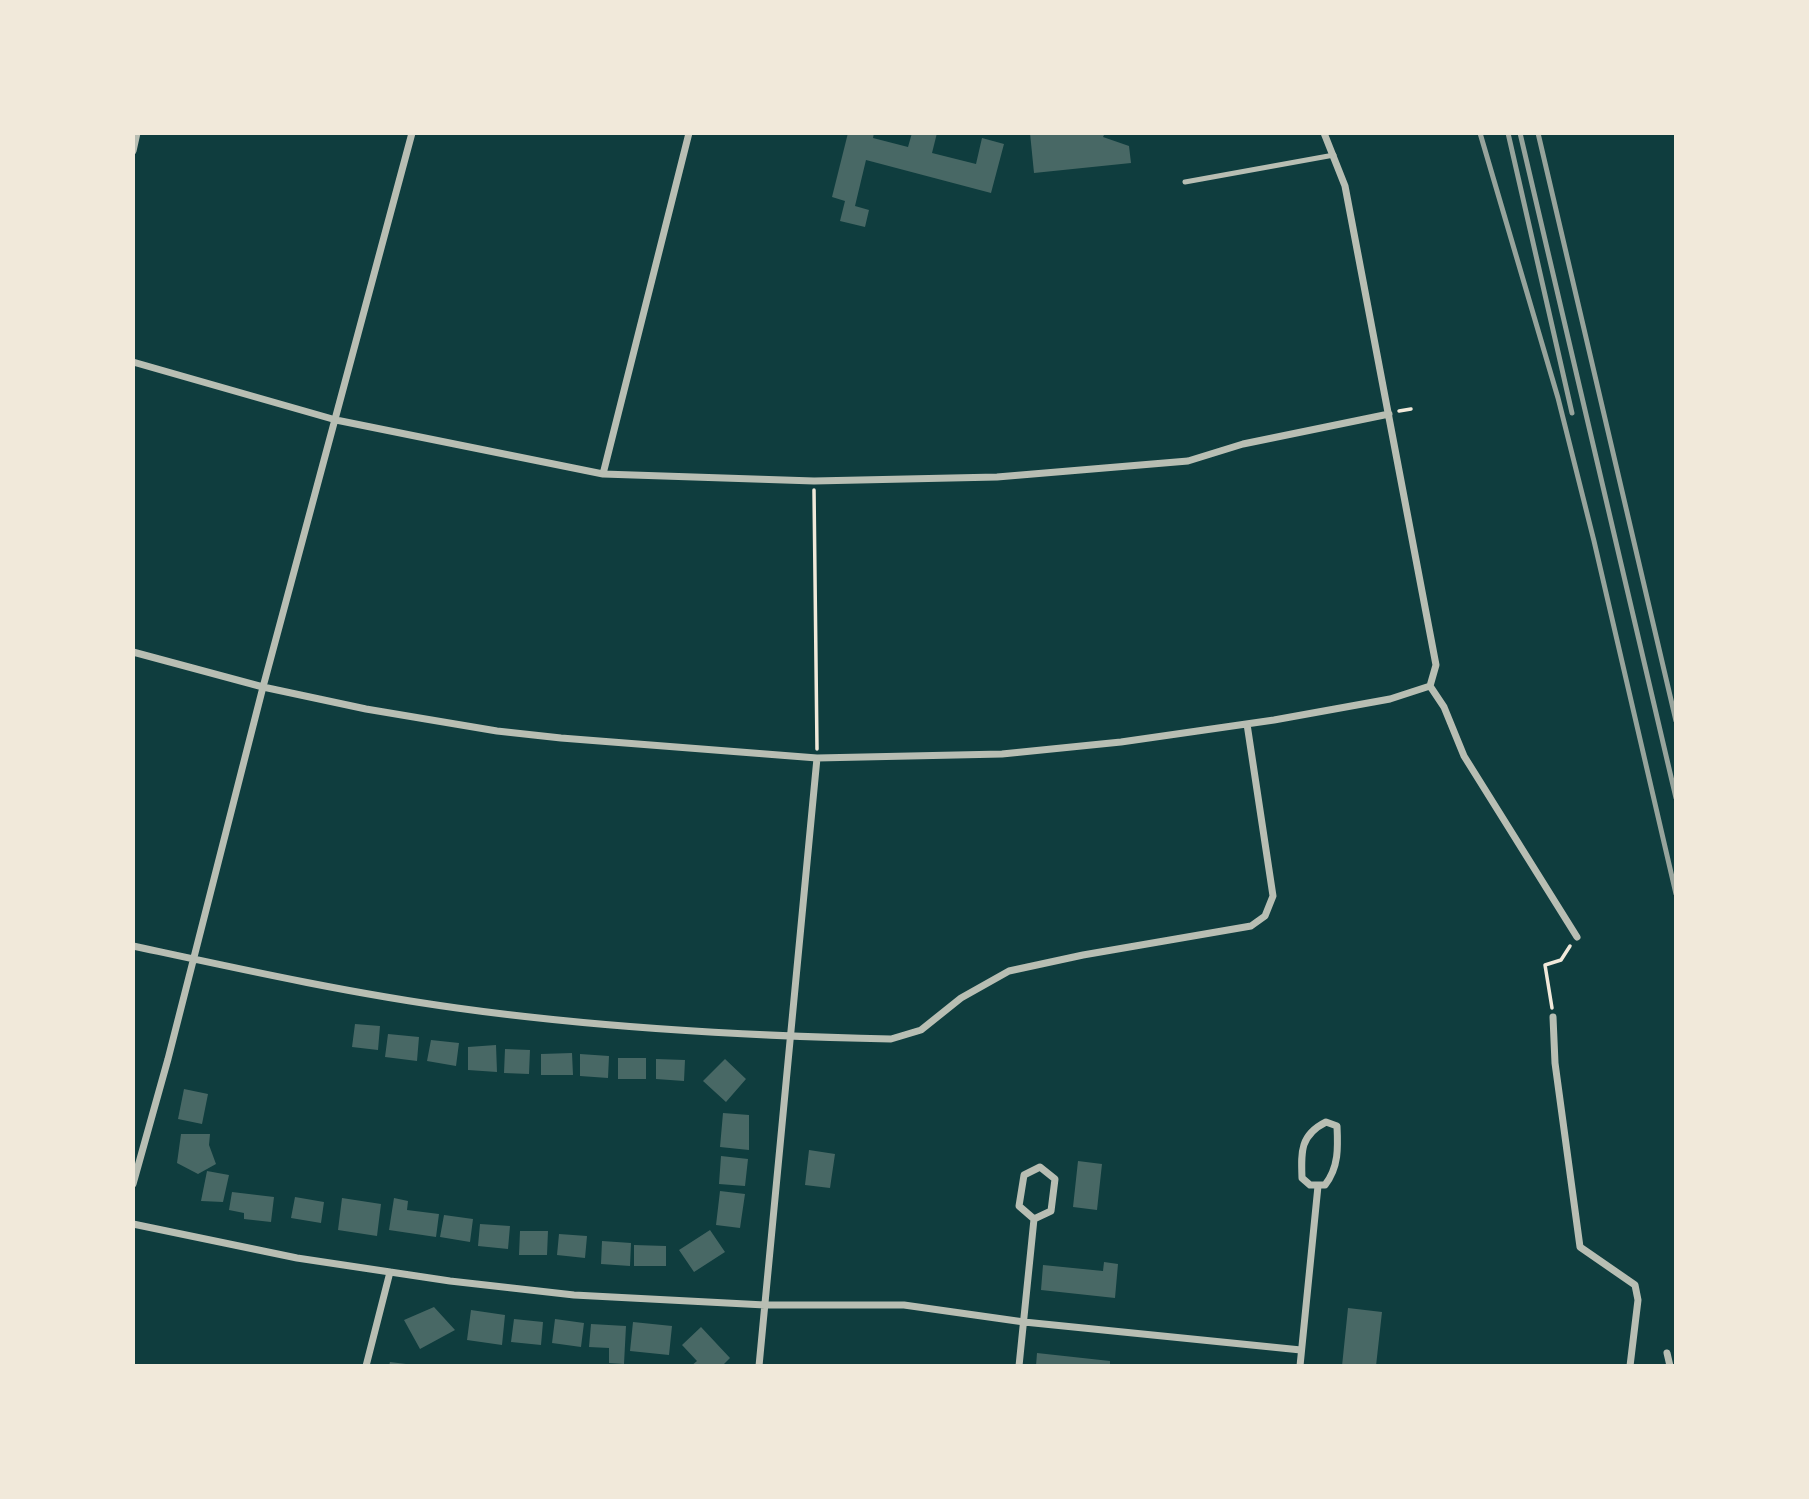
<!DOCTYPE html>
<html>
<head>
<meta charset="utf-8">
<style>
	body { margin:0 }
	#map { position:relative; width:1809px; height:1499px; overflow:hidden; background:#0f3d3e; font-family:Arial,sans-serif }
	canvas { display:block }
	.frame { position:absolute; inset:0; border:135px solid #f1e9da; pointer-events:none }
</style>
</head>
<body>
<div id="map">
<canvas width="1809" height="1499"></canvas>
<div class="frame"></div>
</div>
<script>
const ctx = document.querySelector('canvas').getContext('2d');
ctx.lineJoin = 'round';
function fillPath(path, color) {
  ctx.fillStyle = color;
  ctx.fill(path, 'evenodd');
}
function stroke(path, color, width, dash) {
  ctx.strokeStyle = color;
  ctx.lineWidth = width;
  ctx.lineCap = dash ? 'butt' : 'round';
  ctx.setLineDash(dash || []);
  ctx.stroke(path);
}
fillPath(new Path2D(`
	M 848,133 L 874,133 L 873,138 L 908,147 L 912,133 L 937,133 L 932,153 L 976,164 L 982,138 L 1004,144 L 991,193 L 866,160 L 855,206 L 869,210 L 865,227 L 840,221 L 845,201 L 832,197 Z
	M 1030,133 L 1105,133 L 1103,137 L 1129,146 L 1131,163 L 1034,173 Z
	M 355,1024 L 380,1026 L 378,1050 L 352,1047 Z
	M 388,1034 L 419,1037 L 417,1061 L 385,1057 Z
	M 431,1040 L 459,1043 L 456,1066 L 427,1061 Z
	M 496,1045 L 497,1072 L 468,1070 L 468,1047 Z
	M 505,1049 L 530,1050 L 529,1074 L 504,1073 Z
	M 572,1053 L 573,1075 L 541,1075 L 541,1054 Z
	M 580,1054 L 609,1056 L 608,1078 L 580,1076 Z
	M 618,1058 L 646,1058 L 646,1079 L 618,1079 Z
	M 656,1059 L 685,1060 L 684,1081 L 656,1079 Z
	M 725,1059 L 746,1079 L 726,1102 L 703,1081 Z
	M 184,1089 L 208,1094 L 202,1124 L 178,1119 Z
	M 723,1113 L 749,1115 L 749,1150 L 720,1147 Z
	M 181,1134 L 210,1134 L 209,1145 L 216,1164 L 198,1174 L 177,1163 Z
	M 809,1150 L 835,1154 L 830,1188 L 805,1185 Z
	M 721,1156 L 748,1159 L 745,1186 L 719,1184 Z
	M 1078,1161 L 1102,1164 L 1097,1210 L 1073,1207 Z
	M 207,1171 L 229,1175 L 223,1202 L 201,1201 Z
	M 720,1191 L 745,1194 L 740,1228 L 716,1225 Z
	M 232,1192 L 274,1197 L 271,1222 L 244,1219 L 244,1213 L 229,1210 Z
	M 295,1197 L 324,1202 L 321,1223 L 291,1218 Z
	M 342,1198 L 381,1204 L 377,1236 L 338,1230 Z
	M 394,1198 L 408,1201 L 407,1210 L 439,1214 L 436,1237 L 389,1230 Z
	M 444,1215 L 473,1219 L 470,1242 L 440,1237 Z
	M 480,1224 L 510,1226 L 508,1249 L 478,1246 Z
	M 710,1230 L 725,1252 L 694,1272 L 679,1250 Z
	M 520,1231 L 548,1231 L 547,1255 L 519,1255 Z
	M 559,1234 L 587,1236 L 585,1258 L 557,1255 Z
	M 602,1241 L 631,1243 L 630,1266 L 601,1264 Z
	M 634,1245 L 666,1246 L 666,1266 L 634,1266 Z
	M 1104,1262 L 1118,1264 L 1115,1298 L 1041,1290 L 1043,1265 L 1103,1271 Z
	M 434,1307 L 455,1330 L 420,1349 L 404,1320 Z
	M 1348,1308 L 1382,1312 L 1376,1366 L 1342,1366 Z
	M 471,1310 L 505,1315 L 502,1345 L 467,1340 Z
	M 514,1319 L 543,1322 L 541,1345 L 511,1342 Z
	M 555,1319 L 584,1323 L 581,1347 L 552,1343 Z
	M 633,1322 L 672,1326 L 669,1355 L 630,1351 Z
	M 591,1324 L 626,1326 L 624,1364 L 609,1363 L 609,1348 L 589,1347 Z
	M 701,1327 L 730,1358 L 722,1366 L 691,1366 L 697,1361 L 682,1345 Z
	M 1037,1353 L 1110,1361 L 1110,1366 L 1036,1366 Z
	M 390,1362 L 406,1364 L 406,1366 L 389,1366 Z`), '#486865');
stroke(new Path2D(`
	M 1399,411 L 1411,409
	M 814,490 L 817,749
	M 1552,1008 L 1545,965 L 1561,960 L 1570,946`), '#f1e9da', 3.5);
stroke(new Path2D(`
	M 1185,182 L 1334,155`), '#b8beb3', 5);
stroke(new Path2D(`
	M 1324,133 L 1345,186 L 1436,665 L 1430,686 L 1444,707 L 1464,756 L 1577,937
	M 133,151 L 137,133
	M 133,362 L 336,420 L 603,474 L 814,481 L 997,477 L 1188,461 L 1243,444 L 1389,414
	M 603,474 L 689,133
	M 133,652 L 263,687 L 366,709 L 497,731 L 561,738 L 817,758 L 1002,754 L 1121,742 L 1274,720 L 1390,699 L 1430,686
	M 133,946 C 240,969 348,993 457,1008 C 601,1028 746,1036 891,1039 L 921,1030 L 961,998 L 1009,971 L 1083,955 L 1251,926 L 1265,916 L 1273,896 L 1247,724
	M 1553,1017 L 1555,1063 L 1580,1247 L 1635,1285 L 1638,1300 L 1630,1366
	M 1326,1122 L 1337,1126 C 1338,1147 1339,1167 1325,1185 L 1310,1185 L 1302,1178 C 1301,1152 1300,1135 1326,1122 Z
	M 1040,1167 L 1055,1179 L 1051,1211 L 1034,1219 L 1019,1206 L 1024,1175 Z
	M 133,1184 L 168,1059 L 263,687 L 412,133
	M 133,1224 L 297,1258 L 450,1281 L 574,1295 L 765,1305 L 904,1305 L 1024,1322 L 1301,1350
	M 1667,1353 L 1670,1366
	M 366,1366 L 390,1272
	M 759,1366 L 817,758
	M 1019,1366 L 1034,1219
	M 1300,1366 L 1318,1186`), '#b8beb3', 7);
stroke(new Path2D(`
	M 1480,133 L 1558,398 L 1594,541 L 1676,894
	M 1508,133 L 1572,413
	M 1520,133 L 1676,798
	M 1538,133 L 1676,721`), '#97a49c', 5);
</script>
</body>
</html>
